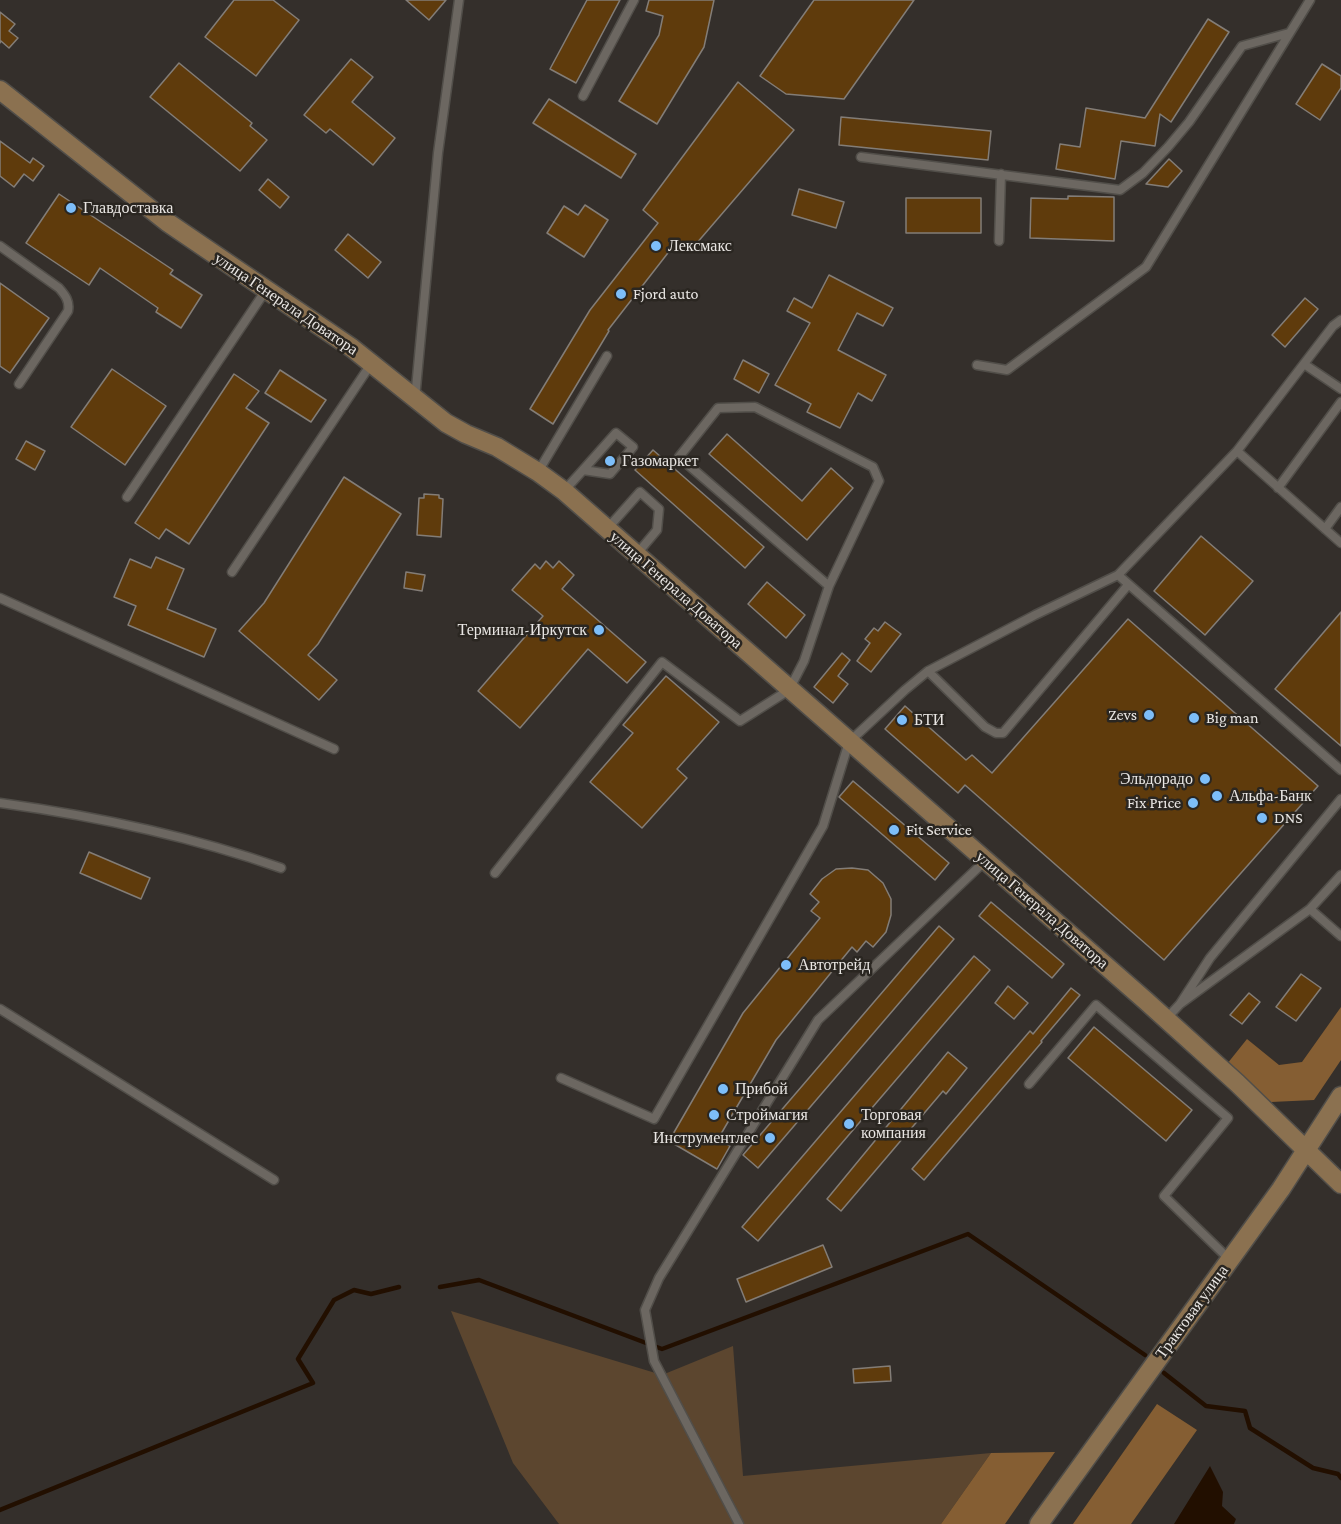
<!DOCTYPE html>
<html>
<head>
<meta charset="utf-8">
<style>
	body { margin:0 }
	canvas { display:block; background:#342f2b }
</style>
</head>
<body>
<canvas width="1341" height="1524"></canvas>
<script>
const ctx = document.querySelector('canvas').getContext('2d');
ctx.lineJoin = 'round';
function fillPath(path, color) {
  ctx.fillStyle = color;
  ctx.fill(path, 'evenodd');
}
function stroke(path, color, width, dash) {
  ctx.strokeStyle = color;
  ctx.lineWidth = width;
  ctx.lineCap = dash ? 'butt' : 'round';
  ctx.setLineDash(dash || []);
  ctx.stroke(path);
}
function label(font, color, halo, rows, align = 'center') {
  ctx.font = font + ' "Crimson Pro",serif';
  ctx.lineWidth = 5;
  ctx.setLineDash([]);
  ctx.textBaseline = 'middle';
  ctx.strokeStyle = halo;
  ctx.fillStyle = color;
  for (const [text, x, y, turn = 0] of rows) {
    ctx.save();
    ctx.translate(x, y);
    ctx.rotate((+turn || 0) * Math.PI / 180);
    ctx.textAlign = isNaN(turn) ? turn : align;
    if (halo) ctx.strokeText(text, 0, 0);
    ctx.fillText(text, 0, 0);
    ctx.restore();
  }
}
fillPath(new Path2D(`
	M 451,1311 L 662,1375 L 733,1346 L 743,1476 L 991,1453 L 941,1524 L 559,1524 L 513,1463 Z`), '#5c462f');
fillPath(new Path2D(`
	M 1341,1007 L 1341,1060 L 1314,1100 L 1271,1102 L 1227,1064 L 1247,1039 L 1279,1065 L 1302,1062 Z
	M 1157,1404 L 1197,1430 L 1131,1524 L 1073,1524 Z
	M 1055,1452 L 1005,1524 L 941,1524 L 991,1453 Z`), '#855e33');
fillPath(new Path2D(`
	M 1210,1466 L 1223,1492 L 1222,1506 L 1236,1519 L 1234,1524 L 1174,1524 Z`), '#220f00');
stroke(new Path2D(`
	M 440,1287 L 479,1280 L 662,1349 L 968,1234 L 1145,1355
	M 1164,1373 L 1206,1406 L 1245,1411 L 1250,1428 L 1313,1468 L 1338,1474 L 1341,1478
	M 0,1510 L 313,1383 L 298,1359 L 334,1300 L 354,1290 L 371,1294 L 399,1287`), '#220f00', 4.5);
const building = new Path2D(`
	M 234,0 L 273,0 L 299,20 L 256,76 L 205,37 Z
	M 406,0 L 446,0 L 429,20 Z
	M 587,0 L 620,0 L 576,83 L 550,69 Z
	M 649,0 L 714,0 L 704,47 L 657,124 L 619,101 L 659,35 L 663,16 L 646,11 Z
	M 814,0 L 914,0 L 844,99 L 786,94 L 760,76 Z
	M 0,12 L 15,24 L 9,31 L 18,38 L 9,48 L 1,41 L 0,43 Z
	M 1208,19 L 1229,32 L 1171,122 L 1160,114 L 1155,146 L 1121,141 L 1115,179 L 1056,169 L 1060,144 L 1080,147 L 1086,108 L 1145,118 Z
	M 351,59 L 373,77 L 352,102 L 395,138 L 373,165 L 330,129 L 326,133 L 304,115 Z
	M 179,63 L 252,123 L 250,126 L 267,140 L 240,171 L 150,97 Z
	M 1322,64 L 1341,76 L 1341,88 L 1320,120 L 1296,104 Z
	M 738,82 L 794,130 L 690,251 L 678,240 L 608,330 L 609,331 L 553,424 L 530,409 L 590,310 L 658,223 L 643,210 Z
	M 549,99 L 636,154 L 621,178 L 533,123 Z
	M 841,117 L 991,131 L 988,160 L 839,145 Z
	M 0,141 L 30,163 L 33,158 L 44,166 L 33,181 L 24,174 L 14,187 L 0,176 Z
	M 1169,159 L 1182,171 L 1168,187 L 1146,184 Z
	M 268,179 L 289,197 L 280,208 L 259,190 Z
	M 799,189 L 844,202 L 836,228 L 792,215 Z
	M 59,194 L 173,270 L 170,274 L 202,295 L 181,328 L 156,312 L 158,308 L 100,268 L 89,285 L 26,243 Z
	M 1068,196 L 1114,197 L 1114,241 L 1030,238 L 1031,198 L 1068,199 Z
	M 906,198 L 981,198 L 981,233 L 906,233 Z
	M 585,205 L 608,220 L 584,257 L 547,233 L 564,206 L 578,215 Z
	M 348,234 L 381,262 L 368,278 L 335,250 Z
	M 829,275 L 893,308 L 883,326 L 857,313 L 838,350 L 886,375 L 872,401 L 858,393 L 840,428 L 807,412 L 811,404 L 775,385 L 810,323 L 787,311 L 794,298 L 812,308 Z
	M 0,283 L 49,318 L 10,373 L 0,366 Z
	M 1305,298 L 1318,309 L 1285,347 L 1272,335 Z
	M 743,360 L 769,374 L 759,393 L 734,379 Z
	M 112,369 L 166,406 L 125,465 L 71,427 Z
	M 280,370 L 326,400 L 311,422 L 265,393 Z
	M 234,374 L 259,391 L 246,408 L 269,423 L 189,544 L 166,529 L 159,539 L 135,523 Z
	M 727,434 L 802,501 L 831,468 L 853,488 L 807,540 L 709,454 Z
	M 26,441 L 45,451 L 35,470 L 16,459 Z
	M 653,450 L 764,547 L 745,568 L 635,470 Z
	M 344,477 L 401,514 L 318,644 L 308,655 L 337,680 L 319,700 L 239,631 L 264,603 Z
	M 424,494 L 439,495 L 439,498 L 443,499 L 441,537 L 417,535 L 419,498 L 424,498 Z
	M 1201,536 L 1253,581 L 1205,635 L 1154,591 Z
	M 156,557 L 184,569 L 167,609 L 216,629 L 204,657 L 128,625 L 136,606 L 114,597 L 130,559 L 151,568 Z
	M 546,561 L 553,568 L 559,561 L 574,575 L 562,589 L 646,662 L 627,683 L 588,649 L 520,728 L 478,691 L 543,616 L 512,590 L 535,564 L 540,569 Z
	M 406,572 L 425,575 L 422,591 L 404,588 Z
	M 767,582 L 805,615 L 786,638 L 748,604 Z
	M 1341,612 L 1341,746 L 1275,689 Z
	M 1128,619 L 1318,786 L 1164,960 L 965,785 L 958,793 L 885,729 L 905,706 L 966,760 L 972,755 L 992,773 Z
	M 885,622 L 901,634 L 871,672 L 857,661 L 870,643 L 865,639 L 874,628 L 878,631 Z
	M 842,653 L 850,660 L 838,676 L 848,684 L 833,703 L 814,687 Z
	M 666,676 L 719,722 L 677,769 L 687,778 L 642,828 L 590,782 L 633,733 L 623,725 Z
	M 853,781 L 949,863 L 935,880 L 839,797 Z
	M 89,852 L 150,878 L 141,899 L 80,873 Z
	M 852,868 L 868,870 L 883,883 L 891,899 L 891,915 L 886,932 L 873,947 L 866,941 L 857,952 L 852,947 L 776,1040 L 718,1139 L 730,1146 L 717,1169 L 669,1141 L 743,1013 L 820,918 L 811,911 L 819,902 L 810,894 L 822,879 L 836,869 Z
	M 991,902 L 1064,964 L 1052,978 L 979,916 Z
	M 939,926 L 954,939 L 758,1168 L 743,1155 Z
	M 974,956 L 990,970 L 758,1241 L 742,1227 Z
	M 1301,974 L 1321,988 L 1296,1021 L 1276,1007 Z
	M 1008,986 L 1028,1003 L 1014,1019 L 995,1003 Z
	M 1071,988 L 1080,995 L 1041,1041 L 1042,1042 L 924,1180 L 912,1169 L 1030,1031 L 1033,1034 Z
	M 1249,993 L 1260,1002 L 1242,1024 L 1230,1015 Z
	M 1094,1027 L 1192,1110 L 1166,1141 L 1068,1058 Z
	M 948,1052 L 967,1068 L 946,1094 L 943,1091 L 841,1211 L 827,1199 Z
	M 823,1245 L 832,1267 L 746,1302 L 737,1279 Z
	M 890,1366 L 891,1381 L 854,1383 L 853,1369 Z`);
fillPath(building, '#5f3b0c');
stroke(building, '#837d77', 1.5);
const lane = new Path2D(`
	M 583,96 L 634,0
	M 861,157 L 1120,190 L 1143,173 L 1168,147 L 1189,122 L 1242,46 L 1289,33
	M 999,241 L 1001,174
	M 0,246 L 59,288 C 65,295 70,301 68,311 L 19,384
	M 1304,364 L 1341,389
	M 977,365 L 1007,370 L 1146,267 L 1310,0
	M 415,399 L 438,153 L 459,0
	M 1237,451 L 1341,543
	M 538,472 L 607,356
	M 1278,488 L 1341,402
	M 564,491 L 583,470 L 610,474 L 633,447 L 616,433 L 583,470
	M 127,497 L 266,290
	M 607,529 L 640,492 L 659,509 L 657,530 L 636,555
	M 1325,529 L 1341,507
	M 232,572 L 371,364
	M 1118,575 L 1341,770
	M 0,598 L 334,749
	M 928,671 L 985,727 L 996,733 L 1003,733 L 1128,585
	M 0,803 C 95,816 190,836 281,868
	M 495,873 L 662,662 L 740,721 L 789,690 L 804,661 L 829,586 L 879,481 L 873,467 L 755,407 L 718,408 L 679,457 L 829,586
	M 1310,909 L 1341,936
	M 1180,1004 L 1210,958 L 1341,799
	M 0,1009 L 274,1180
	M 1166,1019 L 1180,1004 L 1310,909 L 1341,875
	M 561,1078 L 654,1119 L 823,826 L 849,742 L 905,690 L 928,671 L 1035,615 L 1118,575 L 1237,451 L 1333,326 L 1341,320
	M 1029,1084 L 1096,1005 L 1228,1118 L 1164,1196 L 1230,1260
	M 739,1524 L 654,1361 L 645,1310 L 659,1278 L 818,1020 L 985,861`);
const secondary = new Path2D(`
	M 0,90 L 167,222 L 352,348 L 446,423 L 466,434 L 497,447 L 538,472 L 564,491 L 1146,1001 L 1237,1083 L 1341,1184
	M 1039,1524 L 1281,1189 L 1341,1096`);
stroke(lane, '#514e49', 11);
stroke(secondary, '#514e49', 21);
stroke(lane, '#6c6761', 8);
stroke(secondary, '#8b7150', 18);
for (const [x, y, r, color] of [
	[71,208,6,"#7dbef9"],
	[656,246,6,"#7dbef9"],
	[621,294,6,"#7dbef9"],
	[610,461,6,"#7dbef9"],
	[599,630,6,"#7dbef9"],
	[1149,715,6,"#7dbef9"],
	[1194,718,6,"#7dbef9"],
	[902,720,6,"#7dbef9"],
	[1205,779,6,"#7dbef9"],
	[1217,796,6,"#7dbef9"],
	[1193,803,6,"#7dbef9"],
	[1262,818,6,"#7dbef9"],
	[894,830,6,"#7dbef9"],
	[786,965,6,"#7dbef9"],
	[723,1089,6,"#7dbef9"],
	[714,1115,6,"#7dbef9"],
	[849,1124,6,"#7dbef9"],
	[770,1138,6,"#7dbef9"]
]) {
  const dot = new Path2D();
  dot.arc(x, y, r, 0, 2 * Math.PI);
  ctx.fillStyle = color;
  ctx.fill(dot);
  stroke(dot, '#2a2621', 2);
}
label('16px', '#e9e6e3', '#2a2621', [
	["Главдоставка",83,208],
	["Лексмакс",668,246],
	["Fjord auto",633,294],
	["Газомаркет",622,461],
	["Терминал-Иркутск",587,630,"right"],
	["Zevs",1137,715,"right"],
	["Big man",1206,718],
	["БТИ",914,720],
	["Эльдорадо",1193,779,"right"],
	["Альфа-Банк",1229,796],
	["Fix Price",1181,803,"right"],
	["DNS",1274,818],
	["Fit Service",906,830],
	["Автотрейд",798,965],
	["Прибой",735,1089],
	["Строймагия",726,1115],
	["Торговая",861,1115],
	["компания",861,1133],
	["Инструментлес",758,1138,"right"]
], 'left');
label('16px', '#e9e6e3', '#2a2621', [
	["улица Генерала Доватора",286,304,34],
	["улица Генерала Доватора",676,590,41],
	["улица Генерала Доватора",1042,910,41],
	["Трактовая улица",1192,1312,-54]
]);
</script>
</body>
</html>
